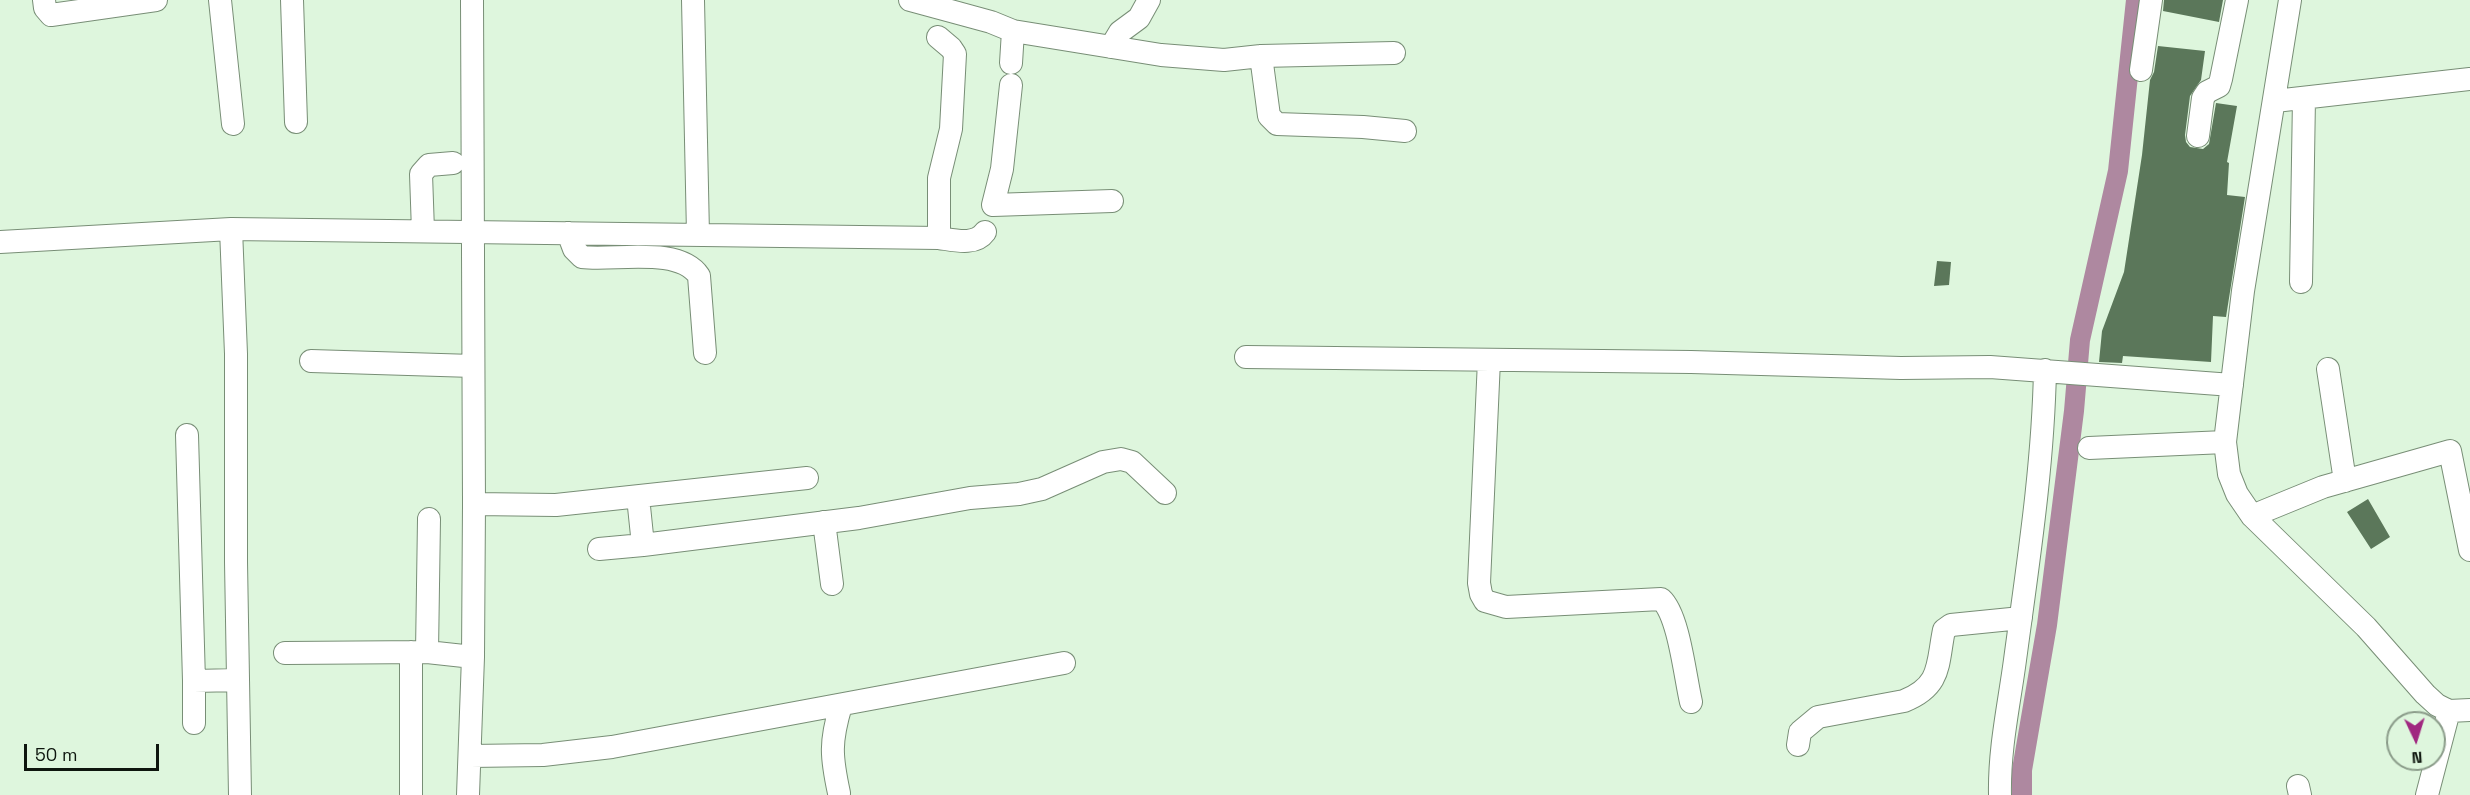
<!DOCTYPE html>
<html>
<head>
<meta charset="utf-8">
<style>
	body { margin:0 }
	#map { position:relative; width:2470px; height:795px; overflow:hidden; background:#def6dd; font-family:"Space Grotesk",sans-serif }
	canvas { display:block }
	.north { position:absolute; left:2386px; top:711px; width:60px; height:60px; box-sizing:border-box; background:#def6dd; border:2px solid #8b9c8a; border-radius:50%; rotate:176deg; font-size:16px; font-weight:700; line-height:24px; text-align:center; color:#0e160e }
	.north::after { content:''; display:block; margin:auto; width:21px; height:27px; background:#a02880; clip-path:polygon(50% 0,100% 100%,50% 72%,0 100%) }
	.scale { position:absolute; left:24px; top:744px; width:135px; height:27px; box-sizing:border-box; border:3px solid #0e160e; border-top:0; padding-left:8px; font-size:18px; line-height:21px; white-space:nowrap; color:#0e160e; -webkit-text-stroke:4px #def6dd; paint-order:stroke }
</style>
</head>
<body>
<div id="map">
<canvas width="2470" height="795"></canvas>
<div class="north">N</div>
<div class="scale">50 m</div>
</div>
<script>
const ctx = document.querySelector('canvas').getContext('2d');
ctx.lineJoin = 'round';
function stroke(path, color, width, dash) {
  ctx.strokeStyle = color;
  ctx.lineWidth = width;
  ctx.lineCap = dash ? 'butt' : 'round';
  ctx.setLineDash(dash || []);
  ctx.stroke(path);
}
function fillPath(path, color) {
  ctx.fillStyle = color;
  ctx.fill(path, 'evenodd');
}
stroke(new Path2D(`
	M 2022,795 L 2022,770 L 2047,625 L 2074,411 L 2080,340 L 2118,171 L 2136,0`), '#ae88a0', 20);
fillPath(new Path2D(`
	M 2164,0 L 2223,0 L 2219,22 L 2163,11 Z
	M 2158,46 L 2205,51 L 2201,80 L 2190,96 L 2185,135 L 2186,142 L 2190,147 L 2203,149 L 2209,144 L 2216,103 L 2237,106 L 2227,162 L 2229,163 L 2227,195 L 2245,197 L 2226,317 L 2213,316 L 2211,362 L 2123,356 L 2122,363 L 2099,362 L 2102,331 L 2124,272 L 2142,155 L 2150,80 L 2154,72 Z
	M 1937,261 L 1951,262 L 1949,285 L 1934,286 Z
	M 2368,499 L 2390,537 L 2371,549 L 2347,512 Z`), '#5b775a');
const minor = new Path2D(`
	M 44,0 L 45,8 L 51,15 L 156,0
	M 220,0 L 233,124
	M 292,0 L 296,122
	M 693,0 L 698,234
	M 910,0 L 991,22 L 1013,31 L 1161,55 L 1224,60 L 1261,56 L 1394,53
	M 2290,0 L 2243,291 L 2225,442 L 2229,474 L 2237,494 L 2252,516 L 2366,627 L 2425,694 L 2437,705 L 2449,711 L 2470,710
	M 938,37 L 951,48 L 955,54 L 951,129 L 939,178 L 939,238
	M 1111,47 L 1120,32 L 1139,18 L 1149,0
	M 1261,56 L 1269,116 L 1277,124 L 1363,127 L 1405,131
	M 1011,63 L 1013,31
	M 2141,70 L 2151,0
	M 1011,85 L 1002,169 L 993,205 L 1112,201
	M 2275,101 L 2470,79
	M 2198,136 L 2203,98 L 2207,92 L 2219,86 L 2221,79 L 2237,0
	M 231,229 L 236,354 L 236,562 L 240,795
	M 423,231 L 421,174 L 429,165 L 453,163
	M 568,233 L 574,249 L 582,257 C 615,261 679,246 699,276 L 705,353
	M 0,242 L 231,229 L 939,238 C 954,240 975,246 985,232
	M 2301,282 L 2304,98
	M 1246,357 L 1691,362 L 1901,368 L 1990,367 L 2232,385
	M 1489,360 L 1479,583 L 1481,594 L 1485,601 L 1506,607 L 1661,599 C 1679,615 1685,677 1691,702
	M 311,361 L 473,366
	M 2328,369 L 2345,481
	M 187,435 L 194,681 L 238,680
	M 2089,448 L 2225,442
	M 638,497 L 643,545 L 859,518 L 970,498 L 1019,494 L 1042,489 L 1103,462 L 1121,459 L 1132,462 L 1165,493
	M 474,504 L 556,505 L 807,478
	M 2252,516 L 2323,487 L 2450,451 L 2470,550
	M 824,522 L 832,584
	M 599,549 L 643,545
	M 411,652 L 411,795
	M 427,652 L 429,519
	M 285,653 L 427,652 L 473,657
	M 194,723 L 194,681
	M 1798,745 L 1800,732 L 1818,717 L 1904,701 C 1942,686 1937,664 1944,630 L 1951,625 L 2021,618
	M 470,756 L 543,755 L 612,747 L 1064,663
	M 2298,786 L 2300,795
	M 839,793 C 831,756 830,742 841,705
	M 468,795 L 473,657 L 474,504 L 472,0
	M 2000,795 C 1999,749 2009,705 2015,660 C 2028,563 2043,468 2045,370
	M 2427,795 L 2449,711`);
stroke(minor, '#788e76', 24);
stroke(minor, '#fff', 22);
</script>
</body>
</html>
